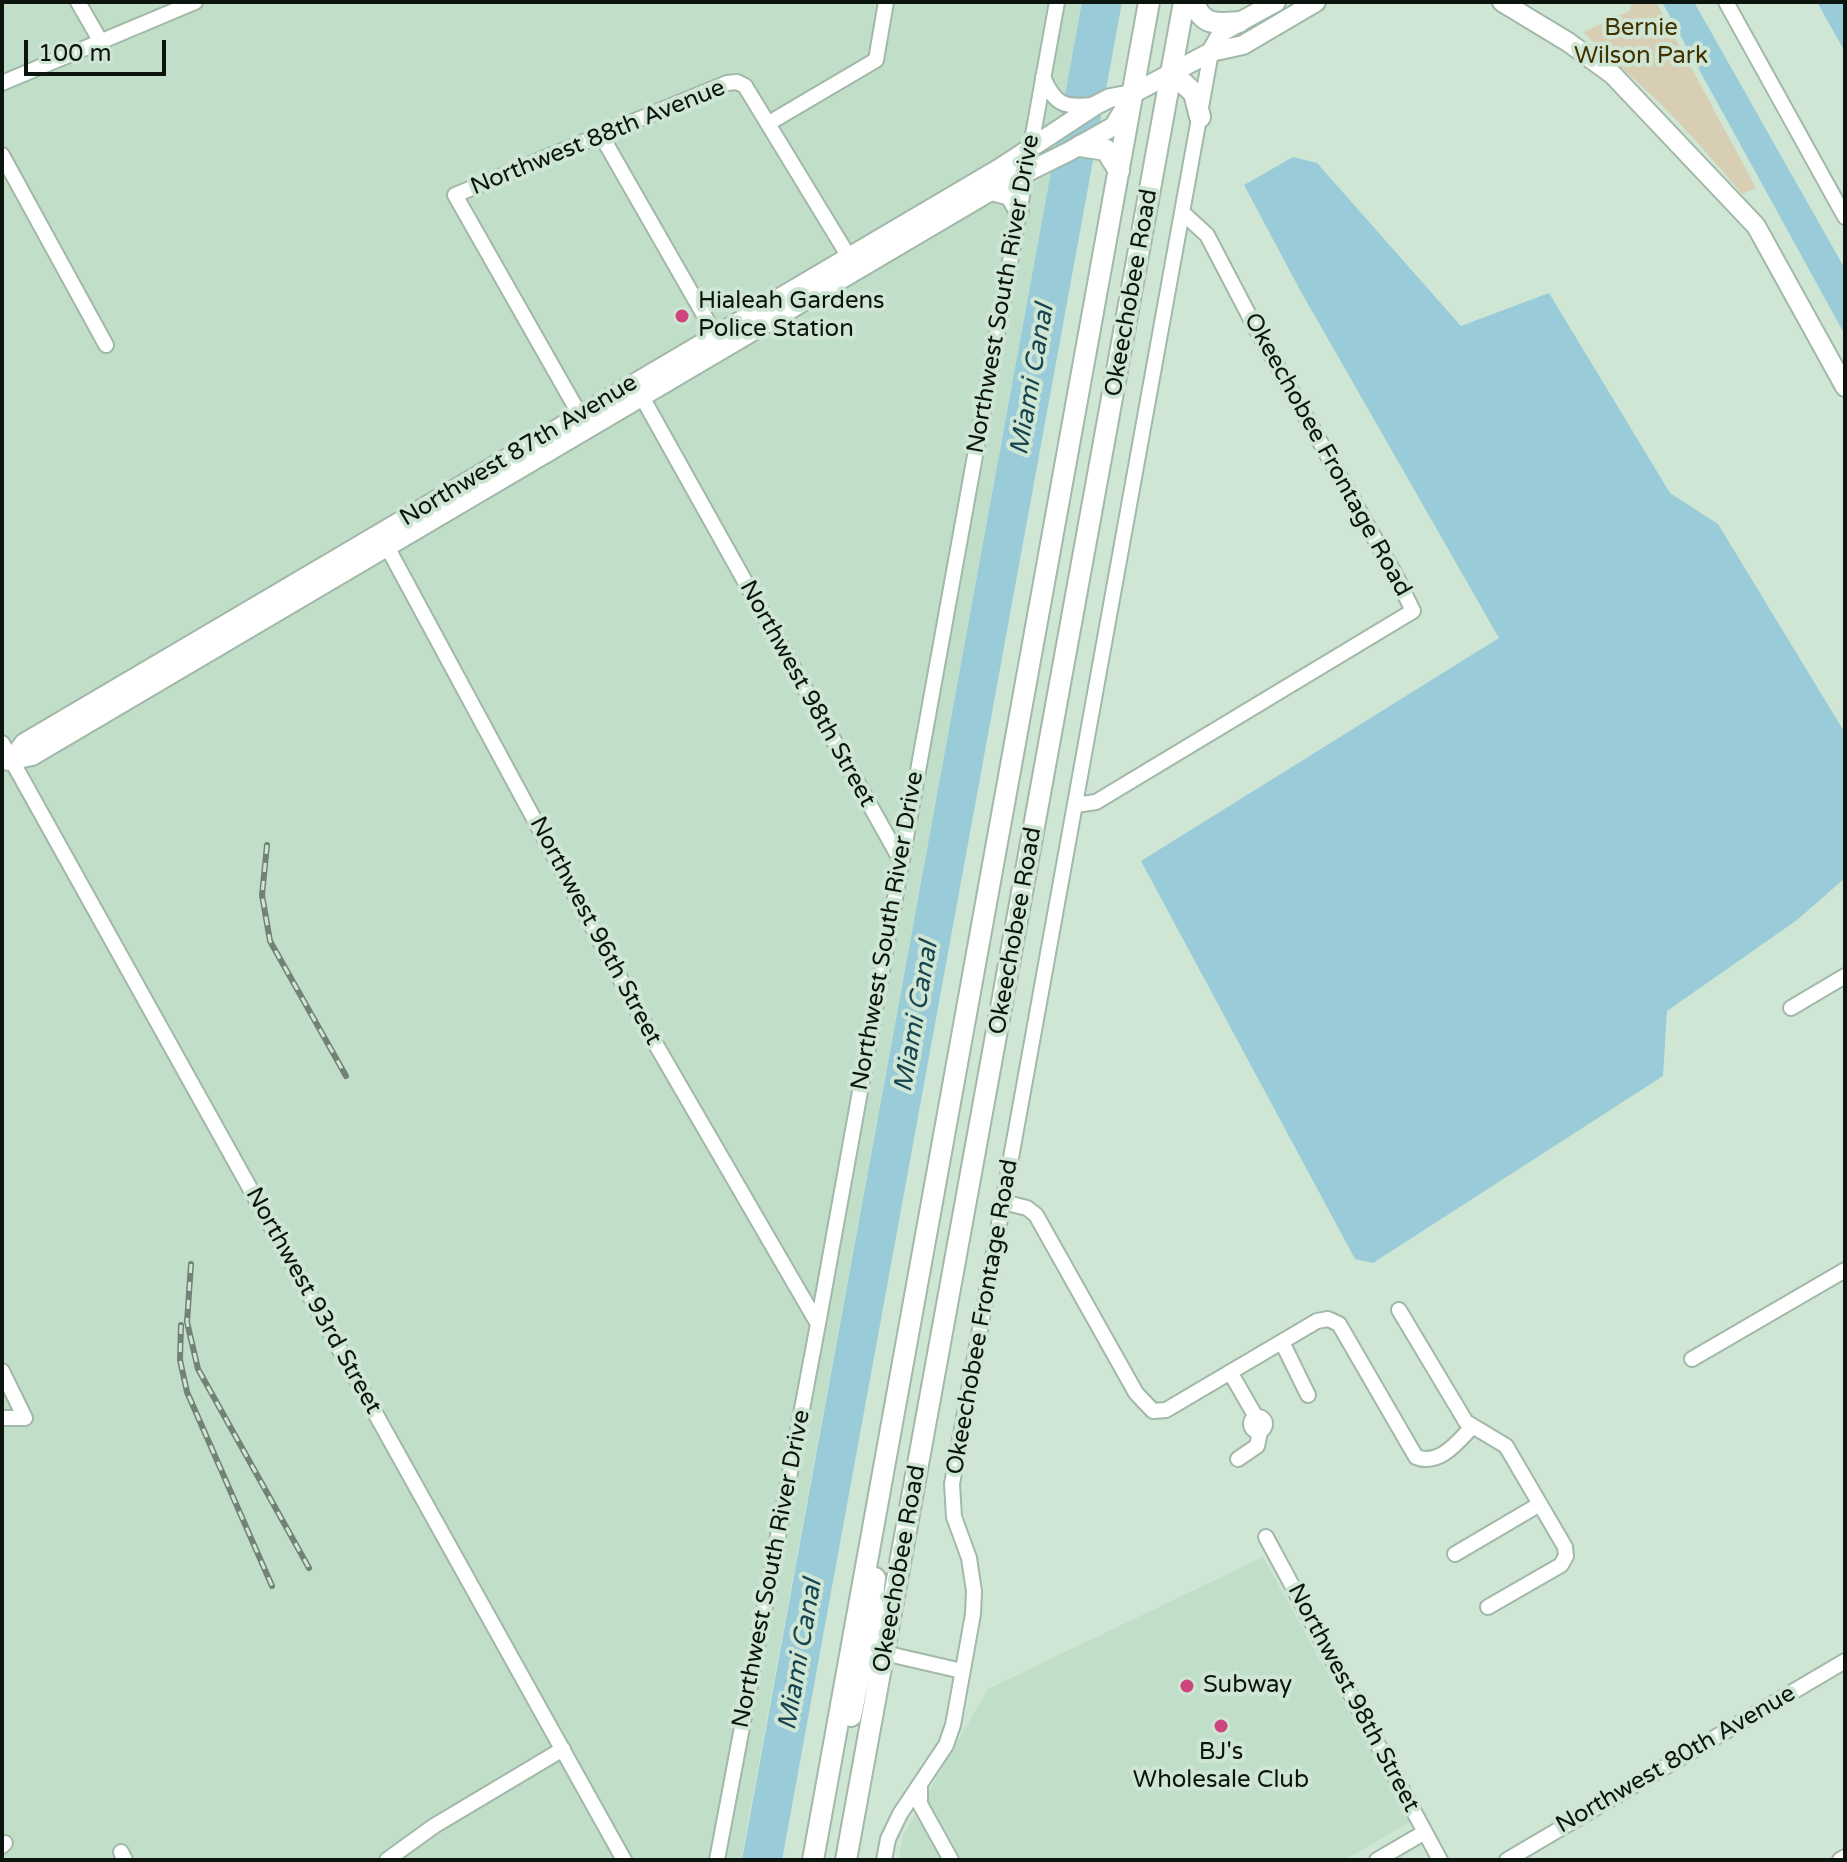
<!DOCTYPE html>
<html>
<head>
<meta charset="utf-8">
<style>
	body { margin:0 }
	#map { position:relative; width:1847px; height:1862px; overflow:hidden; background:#cfe6d5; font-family:"Varela Round",sans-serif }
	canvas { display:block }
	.frame { position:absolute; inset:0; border:4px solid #0c140e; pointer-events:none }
	.scale { position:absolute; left:24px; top:40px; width:142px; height:36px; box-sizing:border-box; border:4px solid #0c140e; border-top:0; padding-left:10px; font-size:24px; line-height:28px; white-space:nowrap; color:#0c140e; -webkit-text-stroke:6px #cfe6d5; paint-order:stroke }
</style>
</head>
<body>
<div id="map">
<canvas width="1847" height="1862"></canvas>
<div class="frame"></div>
<div class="scale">100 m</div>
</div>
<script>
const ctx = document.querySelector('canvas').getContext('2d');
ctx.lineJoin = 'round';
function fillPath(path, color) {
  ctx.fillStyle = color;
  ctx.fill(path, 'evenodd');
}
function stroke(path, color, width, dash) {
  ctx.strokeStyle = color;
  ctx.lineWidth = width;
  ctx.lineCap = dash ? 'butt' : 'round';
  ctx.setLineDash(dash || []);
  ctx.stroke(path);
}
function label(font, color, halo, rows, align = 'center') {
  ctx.font = font + ' "Varela Round",sans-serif';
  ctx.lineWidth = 8;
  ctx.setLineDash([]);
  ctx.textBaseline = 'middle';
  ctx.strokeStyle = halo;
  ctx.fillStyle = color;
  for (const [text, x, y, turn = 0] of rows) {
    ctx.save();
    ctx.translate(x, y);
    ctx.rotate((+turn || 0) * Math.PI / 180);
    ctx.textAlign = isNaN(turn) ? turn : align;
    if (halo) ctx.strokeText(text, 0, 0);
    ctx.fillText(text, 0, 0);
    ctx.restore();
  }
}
fillPath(new Path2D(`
	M 2,2 L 1082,2 L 741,1860 L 2,1860 Z
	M 1263,1557 L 1410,1822 L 1344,1860 L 899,1860 L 903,1836 L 988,1689 Z`), '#c0dec8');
fillPath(new Path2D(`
	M 1633,2 L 1656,2 L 1756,188 L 1742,194 C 1711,157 1679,121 1644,88 C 1623,69 1602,53 1584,32 L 1629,11 Z`), '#d7ceb3');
fillPath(new Path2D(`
	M 1082,2 L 1122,2 L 782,1860 L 742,1860 Z
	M 1662,2 L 1694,2 L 1845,269 L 1845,335 Z
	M 1817,2 L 1845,2 L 1845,52 Z
	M 1293,157 L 1317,163 L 1461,326 L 1549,293 L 1670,493 L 1718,524 L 1845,733 L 1845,878 L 1797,920 L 1667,1011 L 1663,1076 L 1373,1263 L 1355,1259 L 1141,861 L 1499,638 L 1300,290 L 1244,185 Z`), '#99cbd8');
const minor = new Path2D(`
	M 78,2 L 101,42
	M 1726,2 L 1845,217
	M 1043,77 C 1056,107 1065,107 1095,105
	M 2,83 L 195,2
	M 769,123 L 876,60 L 886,2
	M 601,135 L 720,343
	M 2,155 L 106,345
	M 642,397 L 900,859
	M 580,415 L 455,195 L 727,83 L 737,82 L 745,86 L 849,257
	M 384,541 L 655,1043 L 818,1324
	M 2,743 L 624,1860
	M 1076,805 L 1096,802 L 1413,611 L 1397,578 L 1254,325 L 1207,235 L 1184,214
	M 1791,1008 L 1845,976
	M 1003,1202 L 1027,1208 L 1036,1215 L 1136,1393 L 1153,1411 L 1166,1410 L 1317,1321 L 1328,1319 L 1339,1324 L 1416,1457 C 1439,1466 1457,1443 1471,1428
	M 1399,1310 L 1466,1422 L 1506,1446 L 1565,1547 L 1566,1556 L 1561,1565 L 1488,1607
	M 1282,1342 L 1308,1395
	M 1692,1359 L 1845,1270
	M 2,1371 L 25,1418 L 2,1418
	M 1230,1372 L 1256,1417
	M1251 1424a7 7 0 1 1 14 0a7 7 0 1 1-14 0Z
	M 1238,1459 L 1257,1446 L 1260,1432
	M 1266,1537 L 1440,1860
	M 1455,1554 L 1540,1504
	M 884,1653 L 962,1671
	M 920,1784 L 920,1804 L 951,1860
	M 2,1846 L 5,1843
	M 121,1852 L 125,1860
	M 387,1860 L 434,1826 L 563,1749
	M 717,1860 L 818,1324 L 1057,2
	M 884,1860 L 888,1839 L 900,1814 L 946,1745 L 953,1725 L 973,1614 L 974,1591 L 969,1558 L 954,1517 L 952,1484 L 1211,52
	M 1377,1860 L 1425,1832
	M 1507,1860 L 1845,1661
	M 1840,1860 L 1845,1857`);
const major = new Path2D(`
	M 1502,2 L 1568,42 L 1613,75 L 1756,226 L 1845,387
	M 1211,52 L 1223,31 L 1276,2
	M 992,191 L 1010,196 L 1019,212
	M 11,760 L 24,743 L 1000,168 L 1096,105 L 1110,98 L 1132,94 L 1211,52 L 1243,45 L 1316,2
	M 8,761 L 32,756 L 1001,185 L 1068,152 L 1114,126 L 1129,101`);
const highway = new Path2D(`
	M 1194,2 C 1202,26 1217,24 1239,22
	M 1172,73 L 1194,93 L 1200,117
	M 1080,146 L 1106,150 L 1119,171
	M 851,1716 L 870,1624 L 875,1578
	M 813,1860 L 1149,2
	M 846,1860 L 1184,2`);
stroke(minor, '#a2b8a8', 18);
stroke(major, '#a2b8a8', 22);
stroke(highway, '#a2b8a8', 24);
stroke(minor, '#fff', 14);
stroke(major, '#fff', 18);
stroke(highway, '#fff', 20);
const rail = new Path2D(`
	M 267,845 L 262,895 L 270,941 L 346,1076
	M 191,1264 L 187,1322 L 198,1369 L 309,1568
	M 181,1325 L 180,1360 L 187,1392 L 272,1586`);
stroke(rail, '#728276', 6);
stroke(rail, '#cfe6d5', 3, [9]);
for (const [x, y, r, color] of [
	[682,316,8,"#cd447e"],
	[1187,1686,8,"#cd447e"],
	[1221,1726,8,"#cd447e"]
]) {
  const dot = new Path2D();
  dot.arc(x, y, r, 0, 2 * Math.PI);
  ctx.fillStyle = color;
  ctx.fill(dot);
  stroke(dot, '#cfe6d5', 3);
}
label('24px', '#413200', '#cfe6d5', [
	["Bernie",1641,29],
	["Wilson Park",1641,57]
]);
label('24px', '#0c140e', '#cfe6d5', [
	["Northwest 88th Avenue",598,138,-22],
	["Okeechobee Road",1132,293,-80],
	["Northwest South River Drive",1004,294,-80],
	["Northwest 87th Avenue",519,451,-31],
	["Okeechobee Frontage Road",1327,455,61],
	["Northwest 98th Street",807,694,61],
	["Northwest 96th Street",595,931,62],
	["Northwest South River Drive",888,931,-80],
	["Okeechobee Road",1016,931,-80],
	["Northwest 93rd Street",313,1301,61],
	["Okeechobee Frontage Road",983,1317,-80],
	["Northwest South River Drive",772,1569,-79],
	["Okeechobee Road",900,1569,-80],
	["Northwest 98th Street",1353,1698,62],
	["Northwest 80th Avenue",1676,1760,-30]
]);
label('24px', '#0c140e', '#cfe6d5', [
	["Hialeah Gardens",698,302],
	["Police Station",698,330],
	["Subway",1203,1686],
	["BJ's",1221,1753,"center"],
	["Wholesale Club",1221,1781,"center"]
], 'left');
label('italic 26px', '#18444f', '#cfe6d5', [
	["Miami Canal",1033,380,-80],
	["Miami Canal",917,1017,-80],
	["Miami Canal",801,1655,-80]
]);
</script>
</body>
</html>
